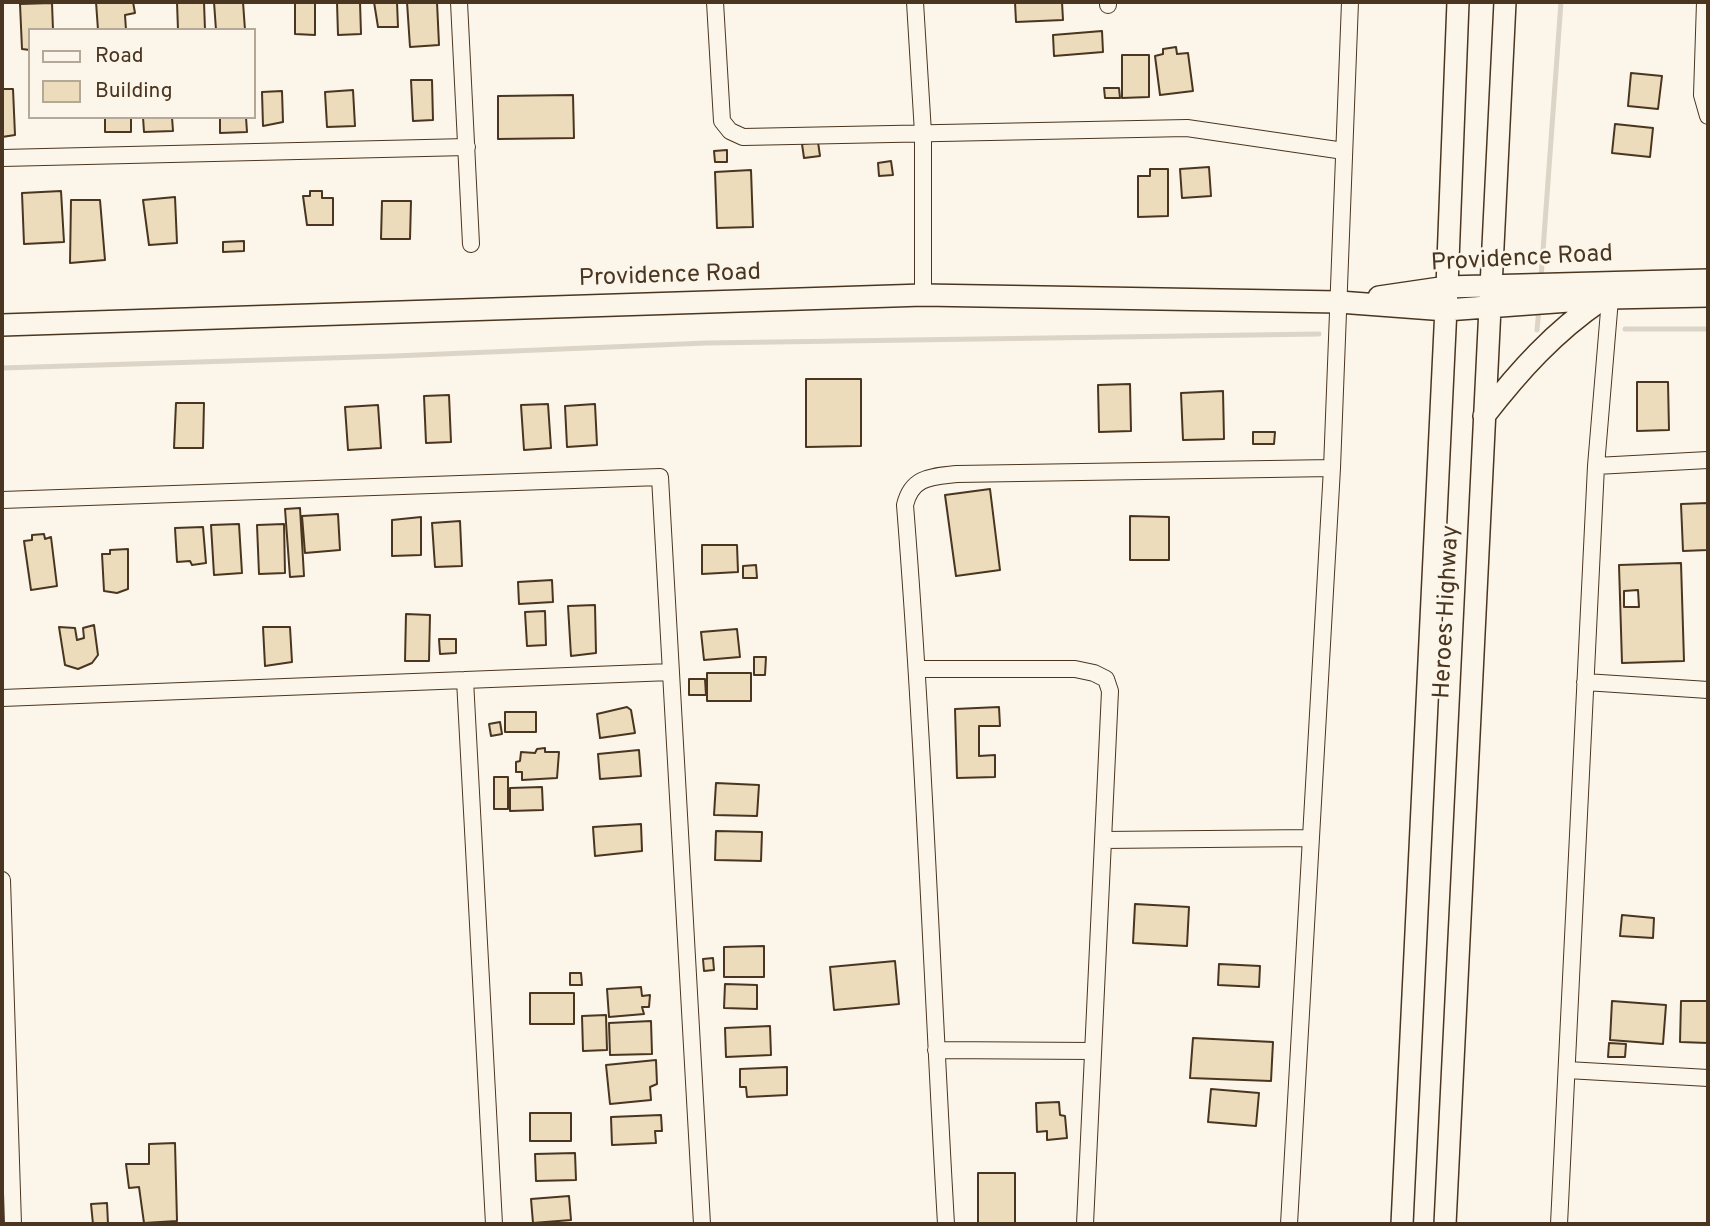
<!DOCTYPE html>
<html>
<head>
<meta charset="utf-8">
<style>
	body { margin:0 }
	#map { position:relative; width:1710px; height:1226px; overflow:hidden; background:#fbf6e9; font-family:Overpass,sans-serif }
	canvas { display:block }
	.frame { position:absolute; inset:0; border:4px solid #4a3520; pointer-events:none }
	.legend { position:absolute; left:28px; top:28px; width:228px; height:91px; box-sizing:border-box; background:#fbf6e9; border:2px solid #b4a999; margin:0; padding:9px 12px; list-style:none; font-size:21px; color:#4a3520 }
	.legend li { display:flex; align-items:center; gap:14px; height:35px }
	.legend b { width:35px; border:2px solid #b4a999 }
</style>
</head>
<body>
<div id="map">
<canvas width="1710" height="1226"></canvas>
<div class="frame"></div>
<ul class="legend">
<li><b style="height:9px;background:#fbf6e9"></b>Road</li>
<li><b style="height:19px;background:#ecdcbc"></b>Building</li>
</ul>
</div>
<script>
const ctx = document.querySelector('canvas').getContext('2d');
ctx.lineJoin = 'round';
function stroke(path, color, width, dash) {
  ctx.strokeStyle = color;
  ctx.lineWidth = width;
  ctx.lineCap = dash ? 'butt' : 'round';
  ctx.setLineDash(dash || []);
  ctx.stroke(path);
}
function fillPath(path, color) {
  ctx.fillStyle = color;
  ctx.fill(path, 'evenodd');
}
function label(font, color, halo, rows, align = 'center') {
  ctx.font = font + ' Overpass,sans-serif';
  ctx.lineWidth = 5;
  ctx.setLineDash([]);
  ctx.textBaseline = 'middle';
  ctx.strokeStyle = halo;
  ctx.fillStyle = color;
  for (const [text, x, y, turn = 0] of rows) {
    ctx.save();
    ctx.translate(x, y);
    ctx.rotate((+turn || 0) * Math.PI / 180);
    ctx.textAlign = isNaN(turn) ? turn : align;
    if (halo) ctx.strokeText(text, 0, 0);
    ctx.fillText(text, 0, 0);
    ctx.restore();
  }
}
stroke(new Path2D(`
	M 1541,278 L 1561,2
	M 1625,329 L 1708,329
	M 1537,330 L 1539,309
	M 2,368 L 394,356 L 706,343 L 1319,334`), '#dcd4c6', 5);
const building = new Path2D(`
	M 96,2 L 133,2 L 135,13 L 125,15 L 126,30 L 98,30 Z
	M 177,2 L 204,2 L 205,30 L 178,30 Z
	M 214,2 L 243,2 L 245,30 L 216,30 Z
	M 295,2 L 315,2 L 315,35 L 295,34 Z
	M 337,2 L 360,2 L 361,34 L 338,35 Z
	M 374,2 L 397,2 L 398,27 L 378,27 Z
	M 407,2 L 437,2 L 439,45 L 410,47 Z
	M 1015,2 L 1062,2 L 1063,20 L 1016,22 Z
	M 52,3 L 53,30 L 30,30 L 30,50 L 22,49 L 20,4 Z
	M 1102,31 L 1103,52 L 1054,56 L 1053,35 Z
	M 1176,47 L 1177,54 L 1188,53 L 1193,91 L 1160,95 L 1155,56 L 1163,54 L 1163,49 Z
	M 1122,55 L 1149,55 L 1149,97 L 1122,98 Z
	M 1631,73 L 1662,76 L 1658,109 L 1628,106 Z
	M 411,80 L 432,80 L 433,120 L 413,121 Z
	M 1104,88 L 1119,88 L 1120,98 L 1105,98 Z
	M 2,89 L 13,89 L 15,135 L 2,137 Z
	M 353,90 L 355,126 L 327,127 L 325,92 Z
	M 282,91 L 283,122 L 263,126 L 262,92 Z
	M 573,95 L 574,138 L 498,139 L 498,96 Z
	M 105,117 L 131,117 L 131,132 L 105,132 Z
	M 143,117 L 172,117 L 173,131 L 144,132 Z
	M 220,117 L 246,117 L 247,132 L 220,133 Z
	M 1615,124 L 1653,128 L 1650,157 L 1612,153 Z
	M 818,142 L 820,156 L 804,158 L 802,144 Z
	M 727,150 L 727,162 L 715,162 L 714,151 Z
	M 891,161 L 893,175 L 879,176 L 878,163 Z
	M 1209,167 L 1211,196 L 1182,198 L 1180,169 Z
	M 1150,169 L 1168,169 L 1168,216 L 1138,217 L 1138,176 L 1150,176 Z
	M 751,170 L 753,227 L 717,228 L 715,172 Z
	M 61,191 L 64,242 L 24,244 L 22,193 Z
	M 310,191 L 322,191 L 322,198 L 333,198 L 333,225 L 307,225 L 303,196 L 310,196 Z
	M 175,197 L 177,243 L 149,245 L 143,200 Z
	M 71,200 L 100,200 L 105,260 L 70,263 Z
	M 382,201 L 411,201 L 410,239 L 381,239 Z
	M 244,241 L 244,251 L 223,252 L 223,242 Z
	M 806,379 L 861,379 L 861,446 L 806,447 Z
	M 1637,382 L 1668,382 L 1669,430 L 1637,431 Z
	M 1130,384 L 1131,431 L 1099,432 L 1098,385 Z
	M 1223,391 L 1224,439 L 1183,440 L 1181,393 Z
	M 449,395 L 451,442 L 426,443 L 424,396 Z
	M 176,403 L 204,403 L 203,448 L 174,448 Z
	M 548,404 L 551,448 L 524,450 L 521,405 Z
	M 595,404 L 597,445 L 567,447 L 565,406 Z
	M 378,405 L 381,448 L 348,450 L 345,407 Z
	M 1253,432 L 1275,432 L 1274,444 L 1253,444 Z
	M 990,489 L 1000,570 L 956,576 L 945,495 Z
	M 1708,503 L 1708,550 L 1683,551 L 1681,504 Z
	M 300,508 L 304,576 L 290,577 L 285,509 Z
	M 338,514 L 340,550 L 305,553 L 302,516 Z
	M 1130,516 L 1169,517 L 1169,560 L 1130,560 Z
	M 421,517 L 421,555 L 392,556 L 392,520 Z
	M 460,521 L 462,566 L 435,567 L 432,523 Z
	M 239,524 L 242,573 L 214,575 L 211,525 Z
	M 284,524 L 285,573 L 259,574 L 257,525 Z
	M 203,527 L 206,563 L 192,565 L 190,561 L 177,562 L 175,528 Z
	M 44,534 L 45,539 L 51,537 L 57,586 L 31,590 L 24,541 L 32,540 L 32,535 Z
	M 702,545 L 737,545 L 738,572 L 702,574 Z
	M 128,549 L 128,589 L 117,593 L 104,591 L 102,554 L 110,554 L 110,550 Z
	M 1681,563 L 1684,661 L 1622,663 L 1619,565 Z
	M 756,565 L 757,578 L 743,578 L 743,566 Z
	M 552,580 L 553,602 L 519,604 L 518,582 Z
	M 1638,590 L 1639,607 L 1624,607 L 1624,591 Z
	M 595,605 L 596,653 L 571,656 L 568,606 Z
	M 545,611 L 546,645 L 527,646 L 525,612 Z
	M 406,614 L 430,615 L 429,661 L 405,661 Z
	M 94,625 L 98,655 L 92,663 L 78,669 L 65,665 L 59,627 L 75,628 L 77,640 L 84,638 L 83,628 Z
	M 263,627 L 290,627 L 292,662 L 265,666 Z
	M 737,629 L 740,657 L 704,660 L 701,632 Z
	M 439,639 L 456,639 L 456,653 L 440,654 Z
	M 754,657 L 766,657 L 765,675 L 754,675 Z
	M 707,673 L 751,673 L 751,701 L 707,701 Z
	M 689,679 L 705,679 L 706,695 L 689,695 Z
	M 627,707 L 631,710 L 635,733 L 600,738 L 597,714 Z
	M 999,707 L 1000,726 L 979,726 L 979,756 L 995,755 L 995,777 L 957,778 L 955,709 Z
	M 505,712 L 536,712 L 536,732 L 505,732 Z
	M 500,722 L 502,734 L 491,736 L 489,724 Z
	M 545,748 L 545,752 L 559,752 L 557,778 L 522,780 L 522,772 L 516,772 L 516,762 L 520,761 L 521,752 L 535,753 L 537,749 Z
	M 639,750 L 641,776 L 600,779 L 598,754 Z
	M 494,777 L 508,777 L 508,809 L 494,809 Z
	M 716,783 L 759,785 L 757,816 L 714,815 Z
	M 542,787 L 543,810 L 510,811 L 510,788 Z
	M 641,824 L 642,851 L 595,856 L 593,827 Z
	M 716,831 L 762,832 L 761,861 L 715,860 Z
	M 1135,904 L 1189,907 L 1187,946 L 1133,943 Z
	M 1622,915 L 1654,918 L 1653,938 L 1620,936 Z
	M 764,946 L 764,977 L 724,977 L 724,947 Z
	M 713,958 L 714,970 L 704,971 L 703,959 Z
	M 895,961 L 899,1004 L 834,1010 L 830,967 Z
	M 1219,964 L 1260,966 L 1259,987 L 1218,985 Z
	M 570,973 L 581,973 L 582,985 L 570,985 Z
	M 725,984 L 757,985 L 757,1009 L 724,1008 Z
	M 641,987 L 642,996 L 650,995 L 649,1007 L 642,1007 L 644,1014 L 609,1017 L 607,989 Z
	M 530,993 L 574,993 L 574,1024 L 530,1024 Z
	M 1612,1001 L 1666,1005 L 1663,1044 L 1610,1040 Z
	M 1681,1001 L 1708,1001 L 1708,1043 L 1680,1042 Z
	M 606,1015 L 607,1050 L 583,1051 L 582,1016 Z
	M 651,1021 L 652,1054 L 610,1055 L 609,1023 Z
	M 770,1026 L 771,1055 L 726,1057 L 725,1028 Z
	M 1193,1038 L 1273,1042 L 1271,1081 L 1190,1078 Z
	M 1609,1043 L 1626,1044 L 1625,1057 L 1608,1057 Z
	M 656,1060 L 657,1084 L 650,1087 L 651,1100 L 610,1104 L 606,1065 Z
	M 787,1067 L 787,1095 L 747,1097 L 746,1087 L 740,1087 L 740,1069 Z
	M 1211,1089 L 1259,1093 L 1256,1126 L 1208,1122 Z
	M 1059,1102 L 1060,1115 L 1065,1116 L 1067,1138 L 1047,1140 L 1047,1131 L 1037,1132 L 1036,1103 Z
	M 530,1113 L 571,1113 L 571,1141 L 530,1141 Z
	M 661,1115 L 662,1131 L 655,1131 L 656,1143 L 612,1145 L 611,1117 Z
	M 175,1143 L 177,1221 L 144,1223 L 139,1187 L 129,1188 L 126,1164 L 149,1164 L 149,1144 Z
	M 575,1153 L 576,1180 L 536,1181 L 535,1154 Z
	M 978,1173 L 1015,1173 L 1015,1224 L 978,1224 Z
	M 569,1196 L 571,1220 L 533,1223 L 531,1199 Z
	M 107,1203 L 108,1224 L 93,1224 L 91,1204 Z`);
fillPath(building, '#ecdcbc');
stroke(building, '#4a3520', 2);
const street = new Path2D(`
	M 459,2 L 471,244
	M 715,2 L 722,121 L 730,131 L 743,137 L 1187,128 L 1344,151
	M 915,2 L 923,133 L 923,295
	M 1108,2 L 1108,5
	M 1705,2 L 1702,95 L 1708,116
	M 2,158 L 467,147
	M 1596,466 L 1708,460
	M 2,500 L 660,477 L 702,1224
	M 918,669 L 1075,669 L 1094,673 L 1106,679 L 1110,691 L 1085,1224
	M 465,680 L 494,1224
	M 1585,682 L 1708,690
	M 2,698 L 671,672
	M 1103,840 L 1311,838
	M 2,880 L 13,1224
	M 936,1050 L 1093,1051
	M 1567,1070 L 1708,1078
	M 946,1224 C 932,984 924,744 905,505 C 912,476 932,477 957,474 L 1332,468
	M 1289,1224 L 1332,468 L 1350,2
	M 1559,1224 L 1596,466 L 1611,287`);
const secondary = new Path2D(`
	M 1379,297 L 1447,287 L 1708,280
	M 2,325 L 923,295 L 1339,302 L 1446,310 L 1610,298 L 1708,296
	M 1484,416 C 1519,371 1554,332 1601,300
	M 1402,1224 L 1447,287 L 1458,2
	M 1445,1224 L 1505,2`);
stroke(street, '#4a3520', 18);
stroke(secondary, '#4a3520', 24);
stroke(street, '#fbf6e9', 16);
stroke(secondary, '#fbf6e9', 21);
label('24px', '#4a3520', '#fbf6e9', [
	["Providence Road",1522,260,-3],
	["Providence Road",670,277,-2],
	["Heroes Highway",1448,612,-87]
]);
</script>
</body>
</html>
